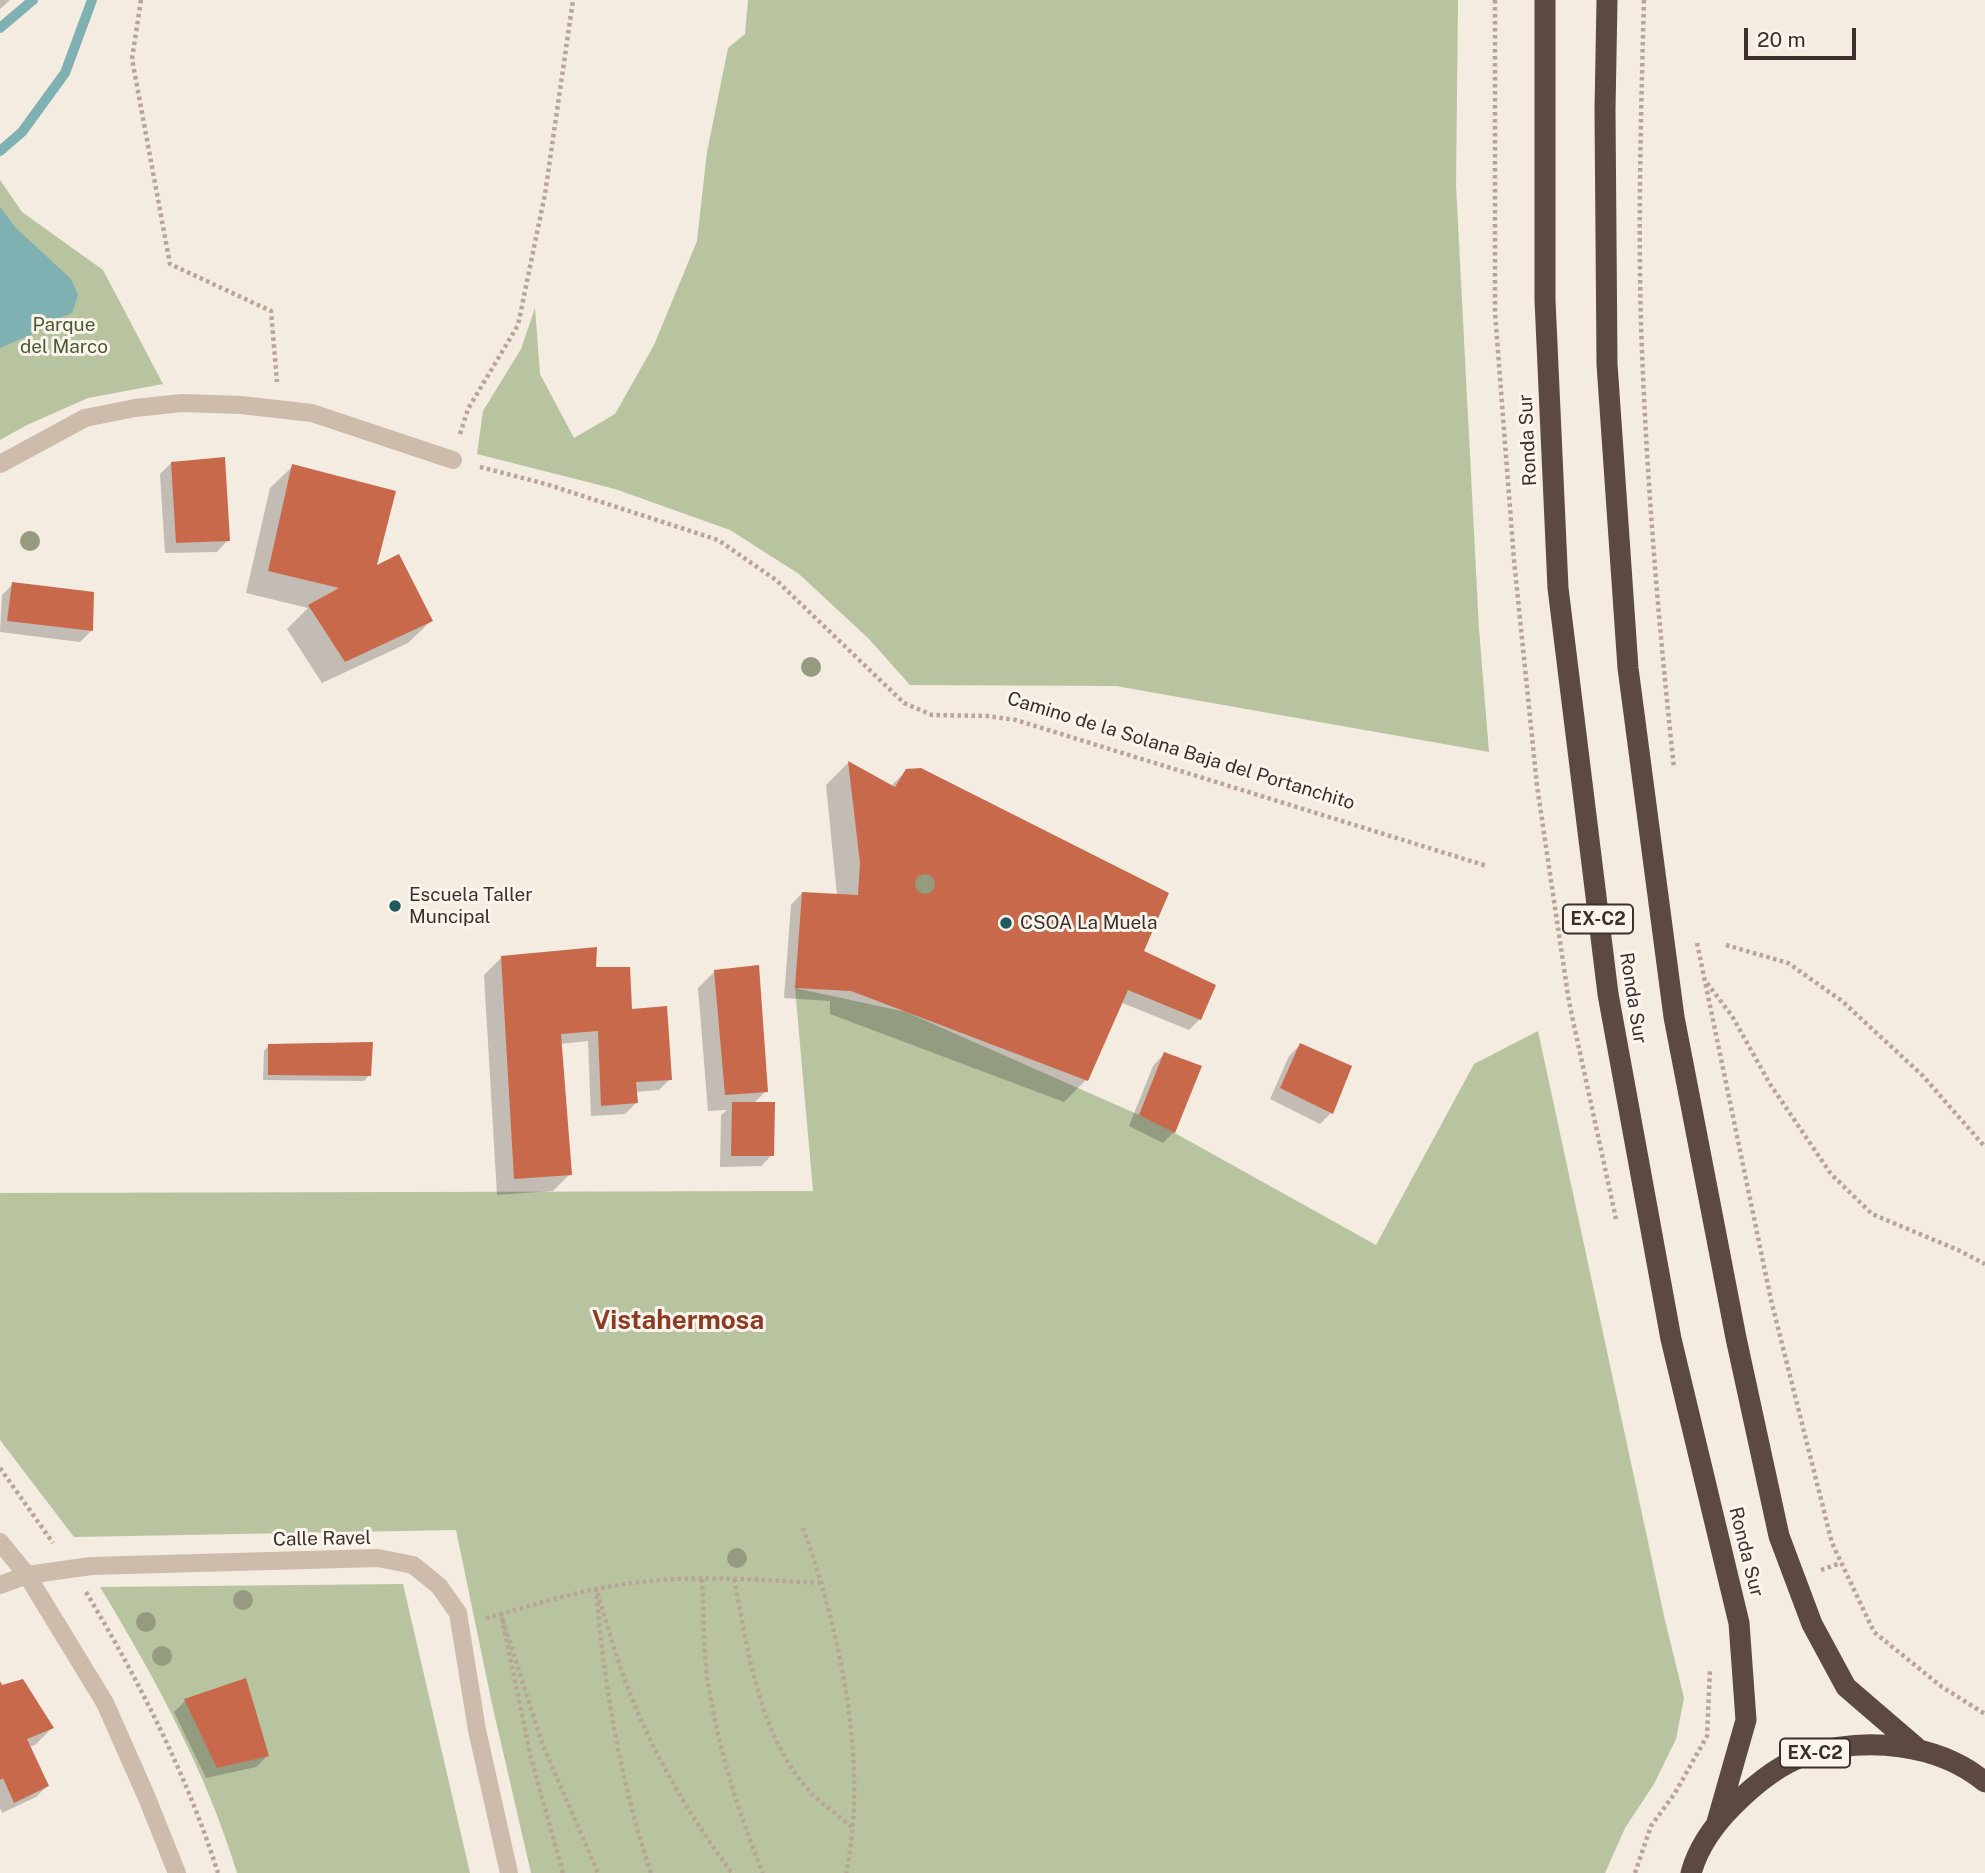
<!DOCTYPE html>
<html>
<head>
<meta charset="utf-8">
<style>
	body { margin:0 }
	#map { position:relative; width:1985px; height:1873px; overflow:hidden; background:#f4ebe1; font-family:"Public Sans",sans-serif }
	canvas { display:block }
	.scale { position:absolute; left:1744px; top:28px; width:112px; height:32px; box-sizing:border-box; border:4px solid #3b302b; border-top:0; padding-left:9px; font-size:21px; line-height:24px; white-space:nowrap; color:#3b302b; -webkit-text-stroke:5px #fbf5ee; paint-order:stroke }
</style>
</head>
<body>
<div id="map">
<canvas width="1985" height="1873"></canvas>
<div class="scale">20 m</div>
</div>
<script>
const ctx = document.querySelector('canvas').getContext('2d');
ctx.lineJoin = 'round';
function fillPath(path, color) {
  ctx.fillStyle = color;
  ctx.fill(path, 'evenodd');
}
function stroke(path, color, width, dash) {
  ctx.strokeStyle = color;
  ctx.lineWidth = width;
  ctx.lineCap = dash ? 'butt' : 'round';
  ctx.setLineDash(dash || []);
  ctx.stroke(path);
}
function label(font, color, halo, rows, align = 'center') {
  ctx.font = font + ' "Public Sans",sans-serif';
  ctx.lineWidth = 6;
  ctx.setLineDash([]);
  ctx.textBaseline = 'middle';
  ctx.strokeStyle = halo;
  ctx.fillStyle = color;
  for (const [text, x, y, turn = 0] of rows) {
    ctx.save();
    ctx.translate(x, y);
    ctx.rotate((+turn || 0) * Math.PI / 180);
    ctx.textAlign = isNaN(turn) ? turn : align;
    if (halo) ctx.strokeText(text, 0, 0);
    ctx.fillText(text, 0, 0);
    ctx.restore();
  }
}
fillPath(new Path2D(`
	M 748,0 L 1458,0 L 1456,185 L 1479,629 L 1489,752 L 1116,686 L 910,685 L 869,639 L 799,574 L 730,530 L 615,489 L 477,454 L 483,411 L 521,349 L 535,308 L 540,374 L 574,438 L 615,414 L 654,345 L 697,241 L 707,152 L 728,48 L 745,34 Z
	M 0,180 L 22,212 L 103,270 L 163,384 L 88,398 L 27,425 L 0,440 Z
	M 795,988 L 906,1012 L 1155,1122 L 1376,1245 L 1474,1064 L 1538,1031 L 1664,1616 L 1684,1698 L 1676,1739 L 1654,1784 L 1625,1828 L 1605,1873 L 531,1873 L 492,1704 L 456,1530 L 74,1537 L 0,1440 L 0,1193 L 813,1191 Z
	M 403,1584 L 470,1873 L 237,1873 C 206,1771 155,1678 100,1587 Z`), '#b8c4a0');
fillPath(new Path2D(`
	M 0,207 L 16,228 L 71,279 L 78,295 L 72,313 L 60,318 L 49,327 L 0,348 Z`), '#7fb0b2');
fillPath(new Path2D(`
	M 0,0 L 10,0 L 0,9 Z
	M 171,463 L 228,540 L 217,552 L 165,553 L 160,474 Z
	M 293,466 L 375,568 L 431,621 L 408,643 L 322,683 L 287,629 L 308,608 L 246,593 L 270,488 Z
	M 13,584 L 91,631 L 80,642 L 0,632 L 2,595 Z
	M 848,763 L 890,787 L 906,771 L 1139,958 L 1200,1019 L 1189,1030 L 1120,1002 L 1086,1080 L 1064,1102 L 830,1014 L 830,1001 L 784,998 L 791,905 L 802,893 L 837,895 L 826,785 Z
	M 501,958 L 594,967 L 631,1011 L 670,1079 L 659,1090 L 635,1092 L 636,1103 L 625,1114 L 591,1116 L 588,1041 L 560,1044 L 570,1174 L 553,1191 L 497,1195 L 484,975 Z
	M 715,971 L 766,1091 L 753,1104 L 772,1155 L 761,1166 L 720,1167 L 721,1115 L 727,1110 L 708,1111 L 698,988 Z
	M 269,1045 L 369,1075 L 364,1081 L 263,1080 L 264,1051 Z
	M 1300,1045 L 1331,1113 L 1320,1124 L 1270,1099 L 1289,1056 Z
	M 1164,1054 L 1200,1067 L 1174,1132 L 1163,1143 L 1129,1126 L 1153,1066 Z
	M 0,1685 L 52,1728 L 35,1745 L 29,1747 L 47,1786 L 36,1797 L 2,1813 L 0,1808 Z
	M 185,1701 L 267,1756 L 256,1767 L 206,1778 L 174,1712 Z`), '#0003');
stroke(new Path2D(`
	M 0,28 L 33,0
	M 0,151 L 22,132 L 65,73 L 92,0`), '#7fb0b2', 10);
fillPath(new Path2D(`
	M 225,457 L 230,541 L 176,543 L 171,462 Z
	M 292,464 L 396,491 L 377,565 L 399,554 L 433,621 L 345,662 L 308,605 L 339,588 L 268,571 Z
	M 12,582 L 94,592 L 93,631 L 7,621 Z
	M 848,761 L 895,787 L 906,769 L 921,768 L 1169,893 L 1144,951 L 1216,985 L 1201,1020 L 1128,990 L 1088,1081 L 851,991 L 795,988 L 802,892 L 858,895 L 860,863 Z
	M 597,947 L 596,967 L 630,967 L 632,1009 L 667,1006 L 672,1080 L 636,1082 L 638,1103 L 601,1106 L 598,1031 L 561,1034 L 572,1175 L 514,1179 L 501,956 Z
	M 759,965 L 768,1092 L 725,1095 L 714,970 Z
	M 373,1042 L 371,1076 L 268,1075 L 268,1044 Z
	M 1300,1043 L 1352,1066 L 1333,1114 L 1280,1088 Z
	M 1164,1052 L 1202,1066 L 1175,1133 L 1139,1115 Z
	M 732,1102 L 775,1102 L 774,1156 L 731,1156 Z
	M 246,1678 L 269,1756 L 217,1768 L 184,1699 Z
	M 23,1679 L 54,1728 L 27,1739 L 49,1786 L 14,1803 L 3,1778 L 0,1780 L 0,1681 L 2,1685 Z`), '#c8694b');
stroke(new Path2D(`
	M 141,0 L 132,59 L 170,264 L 271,311 L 277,382
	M 1495,0 L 1495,313 L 1514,560 L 1537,786 L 1569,1002 L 1616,1219
	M 1644,0 C 1641,108 1638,216 1641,324 C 1646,472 1658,620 1674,768
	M 460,434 L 468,409 L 518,325 L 545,194 L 573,0
	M 480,467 L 546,484 L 718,540 L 776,580 L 904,703 L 932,715 L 987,716 L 1016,720 L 1487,866
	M 1697,943 L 1771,1300 L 1832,1543 L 1874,1632 L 1942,1687 L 1985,1714
	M 1726,945 L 1788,963 L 1842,1001 L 1923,1076 L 1985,1147
	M 1707,983 L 1732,1016 L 1770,1084 L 1831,1174 L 1872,1214 L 1958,1250 L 1985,1264
	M 0,1468 L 53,1543
	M 803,1528 C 840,1630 869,1766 846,1873
	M 1821,1570 L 1841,1563
	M 702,1579 C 704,1611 703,1644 707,1676 C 717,1744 737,1810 763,1873
	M 734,1579 C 749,1653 758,1735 811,1793 C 823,1805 839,1816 852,1827
	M 86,1592 C 139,1681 187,1775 218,1873
	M 486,1618 C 532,1606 578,1590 626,1584 C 691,1574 758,1580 823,1583
	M 563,1873 L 531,1758 L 501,1614 L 542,1743 L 598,1873
	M 651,1873 C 620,1781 604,1685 596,1589 C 607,1623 616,1658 629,1691 C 654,1756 691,1818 732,1873
	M 1635,1873 L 1651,1826 L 1675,1793 L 1707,1736 L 1710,1669`), '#b9a596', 4.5, [3.5, 3.5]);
stroke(new Path2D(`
	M 0,464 L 85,418 L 135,408 L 182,403 L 241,405 L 312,413 L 453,460
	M 0,1542 L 27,1575 L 105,1703 L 147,1798 L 177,1873
	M 0,1585 L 27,1575 L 91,1566 L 378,1558 L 413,1565 L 439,1586 L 458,1613 L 477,1730 L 509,1873`), '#cdbbac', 18);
stroke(new Path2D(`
	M 1545,0 L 1545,300 L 1558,588 L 1608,994 L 1671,1339 L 1739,1623 L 1746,1720 L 1717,1822
	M 1607,0 L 1605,110 L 1607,364 L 1628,668 L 1674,1017 L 1736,1338 L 1779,1536 L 1812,1624 L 1846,1687 L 1917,1748
	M 1691,1873 C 1698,1848 1715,1824 1733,1806 C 1754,1785 1779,1764 1807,1755 C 1865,1736 1938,1743 1985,1782`), '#5c4a42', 21);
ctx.fillStyle = '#969b7f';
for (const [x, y] of [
	[30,541],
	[811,667],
	[925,884],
	[737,1558],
	[243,1600],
	[146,1622],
	[162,1656]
]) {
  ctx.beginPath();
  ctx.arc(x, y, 10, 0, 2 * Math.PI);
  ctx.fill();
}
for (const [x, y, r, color] of [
	[395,906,7,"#1f5a5e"],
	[1006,923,7,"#1f5a5e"]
]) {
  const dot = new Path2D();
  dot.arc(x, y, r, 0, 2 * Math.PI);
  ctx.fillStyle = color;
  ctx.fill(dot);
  stroke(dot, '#fbf5ee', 2.5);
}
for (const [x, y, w] of [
	[1598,919,70],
	[1815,1753,70]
]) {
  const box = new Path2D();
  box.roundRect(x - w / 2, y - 14.5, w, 29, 5);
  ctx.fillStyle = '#fbf5ee';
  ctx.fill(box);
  stroke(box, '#3b302b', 2);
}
label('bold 18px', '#3b302b', null, [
	["EX-C2",1598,919],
	["EX-C2",1815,1753]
]);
label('19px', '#4a5a2e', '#fbf5ee', [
	["Parque",64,325],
	["del Marco",64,347]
]);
label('19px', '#3b302b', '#fbf5ee', [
	["Ronda Sur",1528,440,-93],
	["Camino de la Solana Baja del Portanchito",1181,751,17],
	["Ronda Sur",1633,998,81],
	["Calle Ravel",322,1539,-1],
	["Ronda Sur",1746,1552,76]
]);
label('19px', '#3b302b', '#fbf5ee', [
	["Escuela Taller",409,895],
	["Muncipal",409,917],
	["CSOA La Muela",1020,923]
], 'left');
label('bold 26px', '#8c3b22', '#fbf5ee', [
	["Vistahermosa",678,1321]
]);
</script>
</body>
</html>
